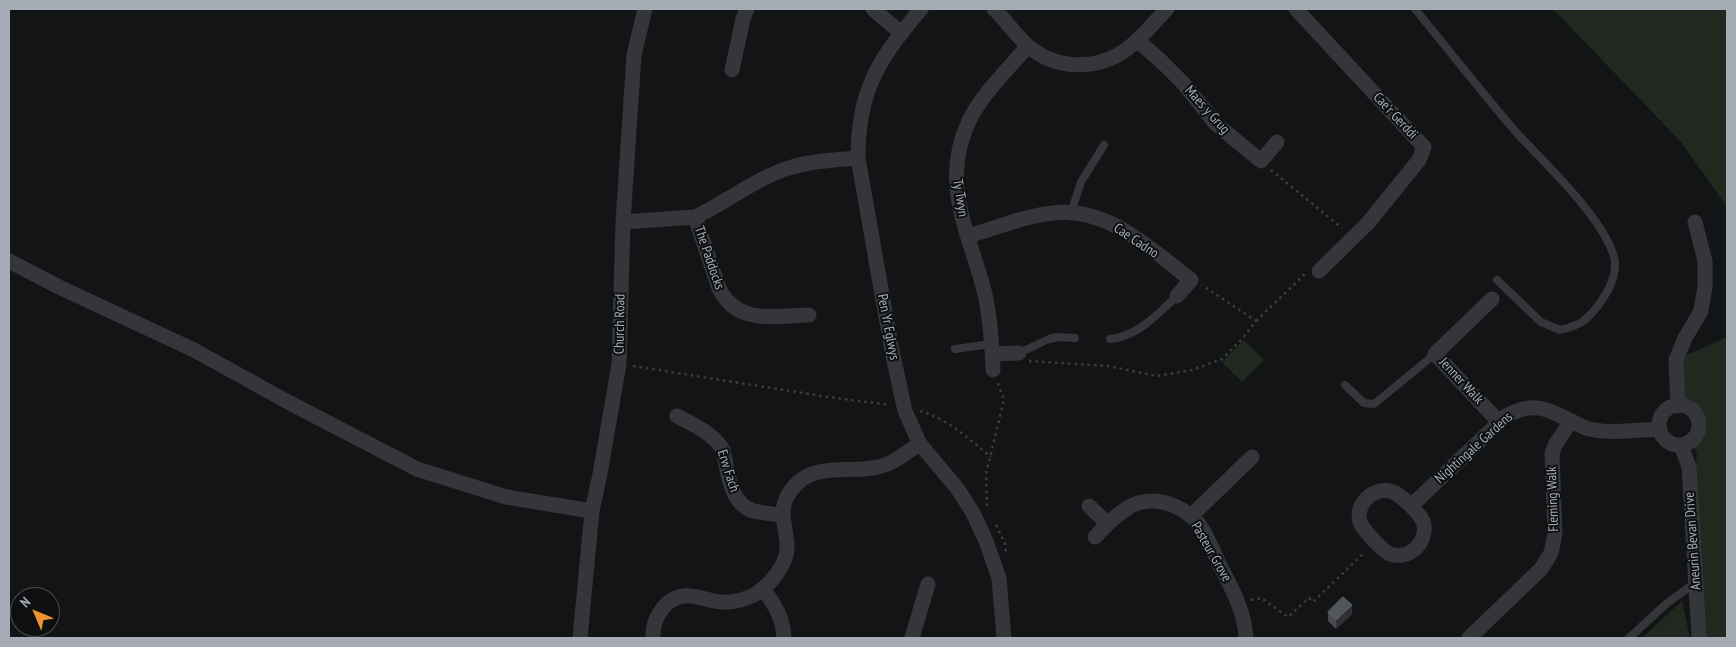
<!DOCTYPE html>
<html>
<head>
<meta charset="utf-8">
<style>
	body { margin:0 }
	#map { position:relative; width:1736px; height:647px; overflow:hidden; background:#131415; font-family:"PT Sans Narrow",sans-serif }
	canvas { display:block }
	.frame { position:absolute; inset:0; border:10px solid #a5acb5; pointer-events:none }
	.north { position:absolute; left:10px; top:587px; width:50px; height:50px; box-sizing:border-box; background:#0e0f10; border:1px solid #4a4e52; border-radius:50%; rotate:315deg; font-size:14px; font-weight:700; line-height:20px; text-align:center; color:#a5acb5 }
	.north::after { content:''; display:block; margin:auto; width:18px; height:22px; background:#f09330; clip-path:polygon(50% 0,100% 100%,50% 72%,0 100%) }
</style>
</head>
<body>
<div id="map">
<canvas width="1736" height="647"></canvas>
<div class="frame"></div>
<div class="north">N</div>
</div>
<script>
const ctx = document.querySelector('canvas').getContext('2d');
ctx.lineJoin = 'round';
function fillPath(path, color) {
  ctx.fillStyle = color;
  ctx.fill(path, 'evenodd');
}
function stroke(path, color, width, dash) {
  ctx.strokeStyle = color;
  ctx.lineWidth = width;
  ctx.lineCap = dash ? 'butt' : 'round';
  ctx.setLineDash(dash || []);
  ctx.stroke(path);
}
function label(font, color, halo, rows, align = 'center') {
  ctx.font = font + ' "PT Sans Narrow",sans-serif';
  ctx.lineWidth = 4;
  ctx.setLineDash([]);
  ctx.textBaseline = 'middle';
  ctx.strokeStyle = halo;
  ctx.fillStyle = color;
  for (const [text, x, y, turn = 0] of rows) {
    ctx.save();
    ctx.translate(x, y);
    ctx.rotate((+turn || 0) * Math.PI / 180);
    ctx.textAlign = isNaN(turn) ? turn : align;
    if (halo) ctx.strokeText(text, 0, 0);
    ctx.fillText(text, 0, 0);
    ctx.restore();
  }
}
fillPath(new Path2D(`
	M 1553,9 L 1727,9 L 1727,207 L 1681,142 Z
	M 1727,337 L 1727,638 L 1703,638 L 1695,468 L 1697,455 L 1692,439 C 1700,430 1698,424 1695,414 L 1678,406 L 1676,360 Z
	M 1244,340 L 1264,360 L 1242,382 L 1222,362 Z
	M 1682,601 L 1690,638 L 1642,638 Z`), '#202820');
stroke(new Path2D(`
	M 1271,170 L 1342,228
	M 1256,321 L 1305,274
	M 1029,361 L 1108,366 L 1157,376 L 1192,370 L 1222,359 L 1242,339 L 1256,321 L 1202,285
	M 633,366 L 828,397 L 890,405
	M 920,411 C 948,419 969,439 991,457
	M 987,506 L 986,474 L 1004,400 L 998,383
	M 996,525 L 1005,544 L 1006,552
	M 1251,600 L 1261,598 L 1288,617 L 1309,598 L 1313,602 L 1365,552`), '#3a3d41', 2.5, [2.5, 4]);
stroke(new Path2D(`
	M 1415,9 C 1449,50 1481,92 1516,132 C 1545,164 1603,217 1614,257 C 1620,279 1598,310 1582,322 C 1576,326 1567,328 1560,330 L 1541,322 L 1497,280
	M 1071,213 L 1081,182 L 1104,145
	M 1110,339 C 1138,336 1157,315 1177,296
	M 955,349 L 991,344
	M 1019,353 L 1049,339 L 1057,337 L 1075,338
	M 1345,385 L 1364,403 L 1374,404 L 1435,354
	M 1629,638 L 1666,604 L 1696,582`), '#34363a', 8);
stroke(new Path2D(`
	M 873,9 L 901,33
	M 921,9 C 879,59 858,89 858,158 L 892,351 L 905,411 L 920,444 L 957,488 L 973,513 L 986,541 L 999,578 L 1004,638
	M 994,9 C 1006,20 1015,35 1028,46 C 1056,70 1097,71 1127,49 C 1142,38 1154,22 1167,9
	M 1296,9 L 1424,147 L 1419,160 L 1368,223 L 1319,271
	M 1137,40 L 1162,62 L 1183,83 L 1216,124 L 1261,161 L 1277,142
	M 732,70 L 743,19 L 747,9
	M 623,222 L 695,217
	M 968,236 C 996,228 1024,216 1053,213 C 1107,206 1152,250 1191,280 L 1177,296
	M 9,261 L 59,287 L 194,350 L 288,402 L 417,469 L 506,497 L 592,511
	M 1492,299 L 1435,354 L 1499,422
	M 809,315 C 775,316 736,325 719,288 L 695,217 C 725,203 752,181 783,170 C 807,161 833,160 858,158
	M 992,354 L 1019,353
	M 993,370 C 992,344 990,315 984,290 C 968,230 940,182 969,121 C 982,94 1009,68 1028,46
	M1659 425a20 20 0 1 1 40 0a20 20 0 1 1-40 0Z
	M 1678,406 L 1676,360 L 1685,338 L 1701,311 L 1705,286 L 1705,261 L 1695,222
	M 677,416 C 694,425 713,433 723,450 C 728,471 729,504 754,511 C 763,513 773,514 782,515
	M 1681,445 L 1689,467 L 1699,638
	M 1089,506 L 1108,524
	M 1411,506 C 1416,512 1423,517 1424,525 C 1427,543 1408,561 1390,554 C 1382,550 1371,538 1365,530 C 1348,511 1371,484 1393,492 C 1400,495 1406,501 1411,506 L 1506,416 C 1535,400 1549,410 1575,423 C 1580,425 1584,428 1589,429 C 1612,434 1637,430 1660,429
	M 1191,516 L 1252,457
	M 1095,537 C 1105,526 1116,515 1129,507 C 1153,494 1181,504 1198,523 C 1207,534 1213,551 1219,564 C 1231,586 1245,612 1246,638
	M 763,589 C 775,605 783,618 784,638
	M 580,638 L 592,511 L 600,474 L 619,364 L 623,222 L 634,55 L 645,9
	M 653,638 C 652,617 667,594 691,596 C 702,597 713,602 724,602 C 734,603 745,599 754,595 C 770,586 789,563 787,543 C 785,522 777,508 792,489 C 815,459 854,476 885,465 C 897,461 909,450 920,444
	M 912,638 L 928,584
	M 1469,638 L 1541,569 L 1551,553 L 1555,534 L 1552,454 L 1555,445 L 1571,421`), '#34363a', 15);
fillPath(new Path2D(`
	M 1328,612 L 1352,614 L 1336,629 L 1328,621 Z`), '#494b50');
fillPath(new Path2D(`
	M 1352,605 L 1352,614 L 1336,629 L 1336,620 Z`), '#2f3134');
const building = new Path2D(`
	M 1343,597 L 1352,605 L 1336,620 L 1328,612 Z`);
fillPath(building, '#53565b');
stroke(building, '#606369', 1);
label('14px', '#a5acb5', '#0e0f10', [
	["Maes y Grug",1207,110,48],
	["Cae'r Gerddi",1395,116,47],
	["Ty Twyn",960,198,81],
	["Cae Cadno",1136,241,34],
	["The Paddocks",709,258,71],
	["Church Road",620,324,-89],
	["Pen Yr Eglwys",888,327,79],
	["Jenner Walk",1461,381,47],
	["Nightingale Gardens",1474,448,-42],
	["Erw Fach",728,471,72],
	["Fleming Walk",1553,499,-92],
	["Aneurin Bevan Drive",1693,541,-94],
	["Pasteur Grove",1211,552,60]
]);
</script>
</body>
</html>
